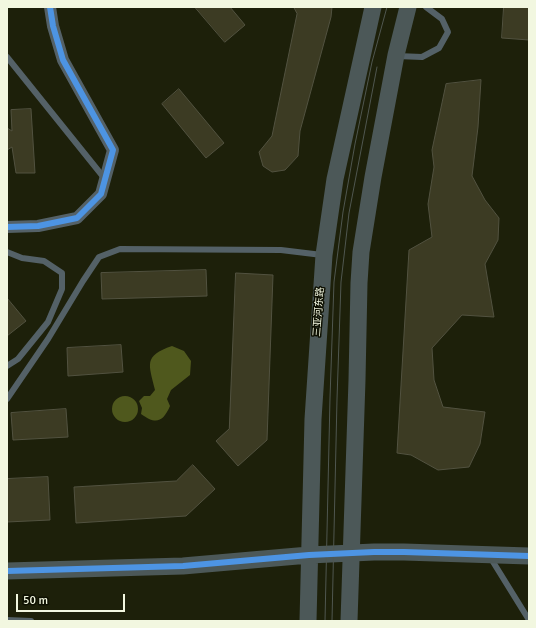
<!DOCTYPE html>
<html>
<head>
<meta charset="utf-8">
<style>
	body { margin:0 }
	#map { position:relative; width:536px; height:628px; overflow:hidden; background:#1d200a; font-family:Signika,sans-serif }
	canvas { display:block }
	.frame { position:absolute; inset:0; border:8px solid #f2f7e0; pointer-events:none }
	.scale { position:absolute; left:16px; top:594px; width:109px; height:18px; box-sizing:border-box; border:2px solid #f2f7e0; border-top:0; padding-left:5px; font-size:12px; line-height:14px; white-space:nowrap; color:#f2f7e0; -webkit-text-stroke:3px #0e1002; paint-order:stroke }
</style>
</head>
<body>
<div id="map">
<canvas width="536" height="628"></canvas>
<div class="frame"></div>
<div class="scale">50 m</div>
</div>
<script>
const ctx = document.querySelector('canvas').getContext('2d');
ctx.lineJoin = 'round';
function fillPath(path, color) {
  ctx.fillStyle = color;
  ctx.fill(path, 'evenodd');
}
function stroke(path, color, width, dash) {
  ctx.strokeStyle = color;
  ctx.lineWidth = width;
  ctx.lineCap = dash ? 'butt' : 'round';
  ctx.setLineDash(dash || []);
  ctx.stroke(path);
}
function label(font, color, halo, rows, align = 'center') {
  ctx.font = font + ' Signika,"Noto Sans SC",sans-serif';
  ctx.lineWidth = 3;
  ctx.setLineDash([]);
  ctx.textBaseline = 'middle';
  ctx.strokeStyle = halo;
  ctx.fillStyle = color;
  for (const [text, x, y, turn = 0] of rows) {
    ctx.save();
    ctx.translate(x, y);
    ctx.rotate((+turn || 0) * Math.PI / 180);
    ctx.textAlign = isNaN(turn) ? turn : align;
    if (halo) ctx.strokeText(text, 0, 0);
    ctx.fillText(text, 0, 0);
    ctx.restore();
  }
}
fillPath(new Path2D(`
	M 172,346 L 184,351 L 191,361 L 190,375 L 171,390 L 167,399 L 170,406 C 163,422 156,425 141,414 L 142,408 L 139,401 L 144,396 L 150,396 L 155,390 C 149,364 143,356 172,346 Z
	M112 409a13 13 0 1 1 26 0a13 13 0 1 1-26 0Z`), '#4f581d');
const building = new Path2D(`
	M 195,7 L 230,7 L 245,25 L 225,42 Z
	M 294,7 L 332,7 L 331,17 L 300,131 L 298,156 L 285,170 L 272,172 L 263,166 L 259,152 L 272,136 L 297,14 Z
	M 504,7 L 529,7 L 529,40 L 502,38 Z
	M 481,80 L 478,127 L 472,176 L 485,200 L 499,218 L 498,240 L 485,264 L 494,317 L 462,315 L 432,348 L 434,380 L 443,407 L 485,412 L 480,444 L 469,467 L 438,470 L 411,455 L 397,453 L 409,250 L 432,237 L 428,204 L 434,167 L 432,150 L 446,84 Z
	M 179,89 L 224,143 L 206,158 L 162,104 Z
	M 31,109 L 35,173 L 16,173 L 12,147 L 7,150 L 7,128 L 12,131 L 11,110 Z
	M 206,270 L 207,296 L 102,299 L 101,273 Z
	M 236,273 L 273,275 L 267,440 L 238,466 L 216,441 L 229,429 Z
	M 7,298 L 26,321 L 7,336 Z
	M 121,345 L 123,372 L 68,376 L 67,348 Z
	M 66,409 L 68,437 L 13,440 L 11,413 Z
	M 193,465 L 215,489 L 186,516 L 76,523 L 74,487 L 176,481 Z
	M 48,477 L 50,520 L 7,522 L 7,479 Z`);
fillPath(building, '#3c3b23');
stroke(building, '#525240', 1);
stroke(new Path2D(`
	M 397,56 L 422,57 L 439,48 L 448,32 L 442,19 L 426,7
	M 7,57 L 105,179
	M 7,252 L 22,258 L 44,261 L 62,273 L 62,289 L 48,322 L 18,359 L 7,366
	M 7,399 L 48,339 L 83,281 L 99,257 L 120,249 L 281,250 L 322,255
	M 490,557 L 529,620
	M 7,620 L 31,621`), '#546167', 6);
stroke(new Path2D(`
	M 7,227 L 38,226 L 77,218 L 101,194 L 113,150 L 63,60 L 53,26 L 50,7`), '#546167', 12);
stroke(new Path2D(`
	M 7,571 L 183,566 L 309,555 L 374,552 L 404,552 L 529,556
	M 308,621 L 313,419 L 324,255 L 335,179 L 373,7
	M 349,621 L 357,380 L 359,283 L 361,252 L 373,177 L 396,55 L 408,7`), '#4c5858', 17);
stroke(new Path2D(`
	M 325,621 L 330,398 L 334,282 L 343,212 L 355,144 L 372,62 L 387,7
	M 332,621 L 337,399 L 341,282 L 349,213 L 377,67`), '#505750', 1);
stroke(new Path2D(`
	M 7,227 L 38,226 L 77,218 L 101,194 L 113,150 L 63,60 L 53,26 L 50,7
	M 7,571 L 183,566 L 309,555 L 374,552 L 404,552 L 529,556`), '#4d94e3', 6);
label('10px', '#f2f7e0', '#0e1002', [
	["三亚河东路",319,312,-86]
]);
</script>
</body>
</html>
